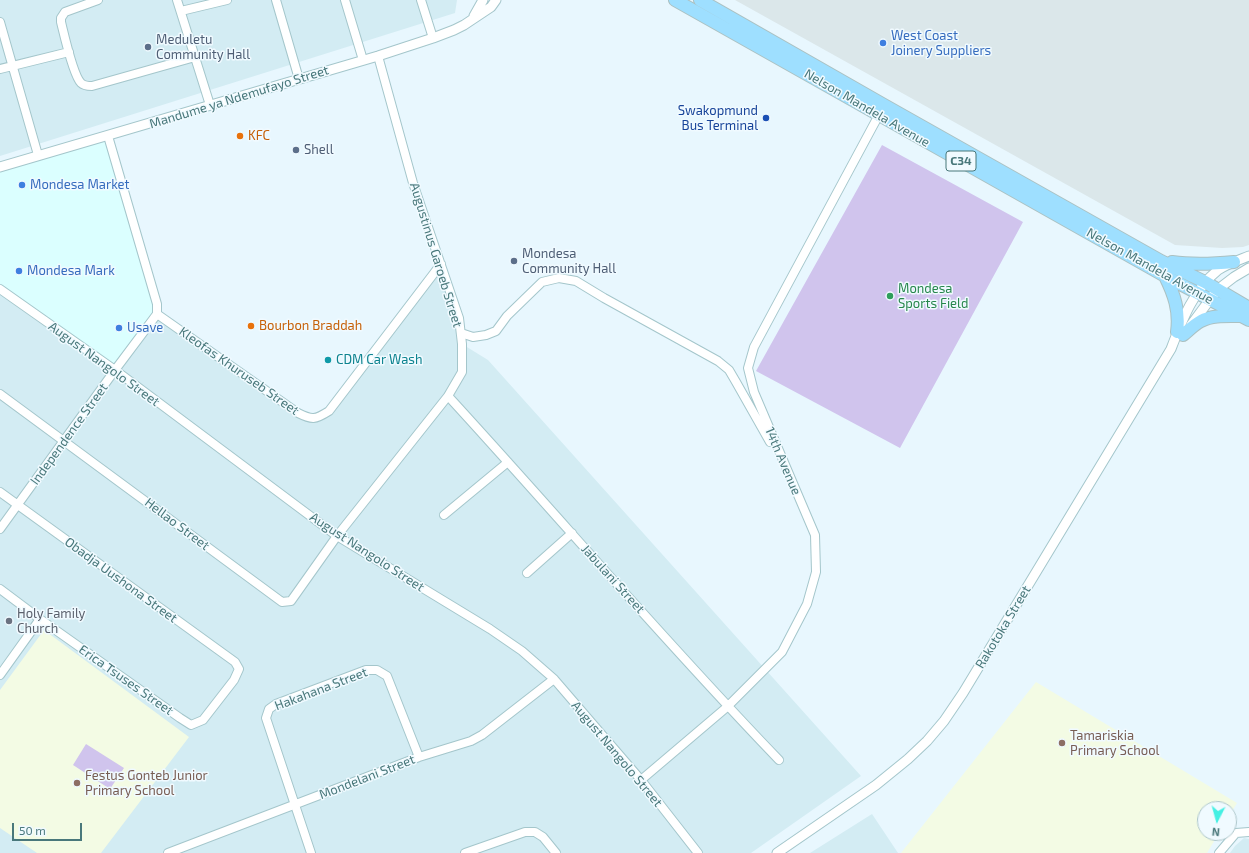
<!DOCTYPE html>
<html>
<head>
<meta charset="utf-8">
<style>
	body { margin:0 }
	#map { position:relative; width:1249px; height:853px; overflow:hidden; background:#e8f7fe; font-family:"Exo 2",sans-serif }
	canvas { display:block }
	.north { position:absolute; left:1197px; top:801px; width:40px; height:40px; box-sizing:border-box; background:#f0faff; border:1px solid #adc6ca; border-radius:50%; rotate:186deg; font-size:11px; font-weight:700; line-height:16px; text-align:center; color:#49787b }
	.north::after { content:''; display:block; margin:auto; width:14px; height:18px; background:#45f0e3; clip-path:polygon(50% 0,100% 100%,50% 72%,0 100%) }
	.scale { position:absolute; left:12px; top:823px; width:70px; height:18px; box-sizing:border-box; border:2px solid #49787b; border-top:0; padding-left:5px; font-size:12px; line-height:14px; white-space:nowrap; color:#49787b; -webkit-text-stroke:3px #f0faff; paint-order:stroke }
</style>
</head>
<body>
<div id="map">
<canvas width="1249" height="853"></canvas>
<div class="north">N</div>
<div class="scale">50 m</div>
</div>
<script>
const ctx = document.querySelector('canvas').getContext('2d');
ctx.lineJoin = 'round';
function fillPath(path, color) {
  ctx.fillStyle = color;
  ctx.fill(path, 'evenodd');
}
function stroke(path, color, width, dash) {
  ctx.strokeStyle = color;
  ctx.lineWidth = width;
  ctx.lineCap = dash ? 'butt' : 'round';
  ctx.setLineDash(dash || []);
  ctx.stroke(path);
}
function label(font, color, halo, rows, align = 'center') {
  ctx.font = font + ' "Exo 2",sans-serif';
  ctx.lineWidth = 3;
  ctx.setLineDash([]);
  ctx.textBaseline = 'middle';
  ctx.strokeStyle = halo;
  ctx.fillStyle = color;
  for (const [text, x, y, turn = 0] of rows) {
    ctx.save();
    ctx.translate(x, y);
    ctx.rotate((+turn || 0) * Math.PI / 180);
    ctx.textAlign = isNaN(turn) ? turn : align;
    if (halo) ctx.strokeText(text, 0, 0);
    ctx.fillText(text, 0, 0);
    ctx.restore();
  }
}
fillPath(new Path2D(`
	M 0,0 L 457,0 L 455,13 L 0,156 Z
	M 441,264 L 462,344 L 488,360 L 861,776 L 751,853 L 0,853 L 0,289 L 157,314 L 298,413 L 320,417 Z
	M 872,814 L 898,853 L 810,853 Z
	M 1244,838 L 1249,839 L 1249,853 L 1230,853 L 1235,846 Z`), '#d3ecf3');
fillPath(new Path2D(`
	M 108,136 L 157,314 L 115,370 L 0,289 L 0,167 Z`), '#dbffff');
fillPath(new Path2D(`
	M 735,0 L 1249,0 L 1249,245 L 1243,247 L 1222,248 L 1175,245 Z`), '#dbe7ea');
fillPath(new Path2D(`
	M 44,630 L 189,737 L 101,853 L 37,853 L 0,828 L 0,690 Z
	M 1036,682 L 1237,803 L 1229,816 L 1229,809 L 1205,809 L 1205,833 L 1219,833 L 1207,853 L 901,853 Z`), '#f3fbe4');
fillPath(new Path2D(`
	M 882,145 L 1023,222 L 900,448 L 756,371 Z
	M 86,744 L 124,768 L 110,789 L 73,765 Z`), '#d0c4ed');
const minor = new Path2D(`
	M 98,0 L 65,12 L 61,18 L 61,22 C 64,34 73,75 81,83 C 84,86 88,86 92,86 L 195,57
	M 177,0 L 210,105
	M 276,0 L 299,79
	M 345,0 L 363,60
	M 421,0 L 433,38
	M 181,11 L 227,0
	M 0,22 L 38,155
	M 0,69 L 69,52
	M 0,289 L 115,370 L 337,536 L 490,629 L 522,651 L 554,679 L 641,780 L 698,853
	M 157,314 L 298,413 C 312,420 315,420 329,411 L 441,264
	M 461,333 L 473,337 L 486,335 L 496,331 L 507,316 L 542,282 L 559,278 L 576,281 L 604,298 L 718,361 L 729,370 L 736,382 L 770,442
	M 0,394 L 282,602 L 291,601 L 337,536 L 448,396 L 462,372 L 462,344 L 459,318 L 413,183 L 378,56
	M 448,396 C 559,517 665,642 779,760
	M 0,492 L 235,662 L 239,669 L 234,680 L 203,720 L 191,725 L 180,718 L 40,619 L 0,589
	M 444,515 L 508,462
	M 0,529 L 115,370 L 157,314 L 157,304 L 108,136
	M 527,573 L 572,533
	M 0,675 L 40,619
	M 641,780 L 727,707 L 782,652 L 807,604 L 816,572 L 815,535 L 754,392 L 748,368 L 754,347 L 881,111
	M 168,853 L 419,757 L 471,741 L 482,735 L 554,679
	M 311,853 L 266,718 L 269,709 L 276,704 L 366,670 L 377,670 L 387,676 L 419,757
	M 465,853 L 525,832 L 535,832 L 543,837 L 556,853
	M 1219,853 L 1236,833 L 1249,832`);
const tertiary = new Path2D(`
	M 474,16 L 483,0
	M 0,167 L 378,56 L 433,38 L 454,30 L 464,25 L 491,7 L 496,0
	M 1191,325 L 1217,290 L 1234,277 L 1249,268
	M 777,853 L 876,785 L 908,759 L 927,741 L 944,721 L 963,693 L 1171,349 C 1182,320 1194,289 1218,270 C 1227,264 1239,260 1249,256`);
const primary = new Path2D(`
	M 675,0 L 1165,276 L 1249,320
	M 700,0 L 884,105 L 1161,261 L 1205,282 L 1249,308
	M 1172,262 C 1193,265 1213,264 1234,262
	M 1165,276 C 1174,294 1180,311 1177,332
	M 1183,335 C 1189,330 1195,324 1201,321 C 1212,315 1227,316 1240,316`);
stroke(minor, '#a4c6cb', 10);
stroke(tertiary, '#a4c6cb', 11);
stroke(primary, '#abc1c2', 14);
stroke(minor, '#fff', 8);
stroke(tertiary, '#fff', 9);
stroke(primary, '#9edfff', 12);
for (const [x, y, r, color] of [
	[883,43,4,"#3f7fe0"],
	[148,47,4,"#5c6f8a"],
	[766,118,4,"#1a4fb4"],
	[240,136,4,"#e8710a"],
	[296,150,4,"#5c6f8a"],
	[22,185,4,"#3f7fe0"],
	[514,261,4,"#5c6f8a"],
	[19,271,4,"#3f7fe0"],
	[890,296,4,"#2e9e5b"],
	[251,326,4,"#e8710a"],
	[119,328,4,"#3f7fe0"],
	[328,360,4,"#0f9aa8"],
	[9,621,4,"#6b7280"],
	[1062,743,4,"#8d6e63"],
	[77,783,4,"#8d6e63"]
]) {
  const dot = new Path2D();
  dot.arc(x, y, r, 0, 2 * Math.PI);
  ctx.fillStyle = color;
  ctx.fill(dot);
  stroke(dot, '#f0faff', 1.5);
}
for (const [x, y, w] of [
	[961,161,30]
]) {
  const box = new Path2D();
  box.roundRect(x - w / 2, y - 10, w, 20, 3);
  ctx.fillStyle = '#f0faff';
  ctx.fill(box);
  stroke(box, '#49787b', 1);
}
label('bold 12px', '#49787b', null, [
	["C34",961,161]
]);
label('13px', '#366cbe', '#f0faff', [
	["West Coast",891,36],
	["Joinery Suppliers",891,51],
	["Mondesa Market",30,185],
	["Mondesa Mark",27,271],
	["Usave",127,328]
], 'left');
label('13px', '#4e5e75', '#f0faff', [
	["Meduletu",156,40],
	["Community Hall",156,55],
	["Shell",304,150],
	["Mondesa",522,254],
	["Community Hall",522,269]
], 'left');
label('13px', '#49787b', '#f0faff', [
	["Mandume ya Ndemufayo Street",239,97,-17],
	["Nelson Mandela Avenue",867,108,30],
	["Augustinus Garoeb Street",436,255,73],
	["Nelson Mandela Avenue",1150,266,29],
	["August Nangolo Street",104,364,36],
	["Kleofas Khuruseb Street",239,371,35],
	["Independence Street",69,434,-54],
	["14th Avenue",783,461,67],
	["Hellao Street",177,524,37],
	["August Nangolo Street",367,552,33],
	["Jabulani Street",613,579,48],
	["Obadja Uushona Street",121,580,36],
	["Rakotoka Street",1003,627,-59],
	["Erica Tsuses Street",126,680,35],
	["Hakahana Street",321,689,-21],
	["August Nangolo Street",617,754,50],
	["Mondelani Street",367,777,-21]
]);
label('13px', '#164399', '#f0faff', [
	["Swakopmund",758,111],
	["Bus Terminal",758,126]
], 'right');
label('13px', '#c56008', '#f0faff', [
	["KFC",248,136],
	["Bourbon Braddah",259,326]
], 'left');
label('13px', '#27864d', '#f0faff', [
	["Mondesa",898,289],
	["Sports Field",898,304]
], 'left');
label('13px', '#0d838f', '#f0faff', [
	["CDM Car Wash",336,360]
], 'left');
label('13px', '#5b616d', '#f0faff', [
	["Holy Family",17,614],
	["Church",17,629]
], 'left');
label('13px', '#785e54', '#f0faff', [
	["Tamariskia",1070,736],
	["Primary School",1070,751],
	["Festus Gonteb Junior",85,776],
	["Primary School",85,791]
], 'left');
</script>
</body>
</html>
